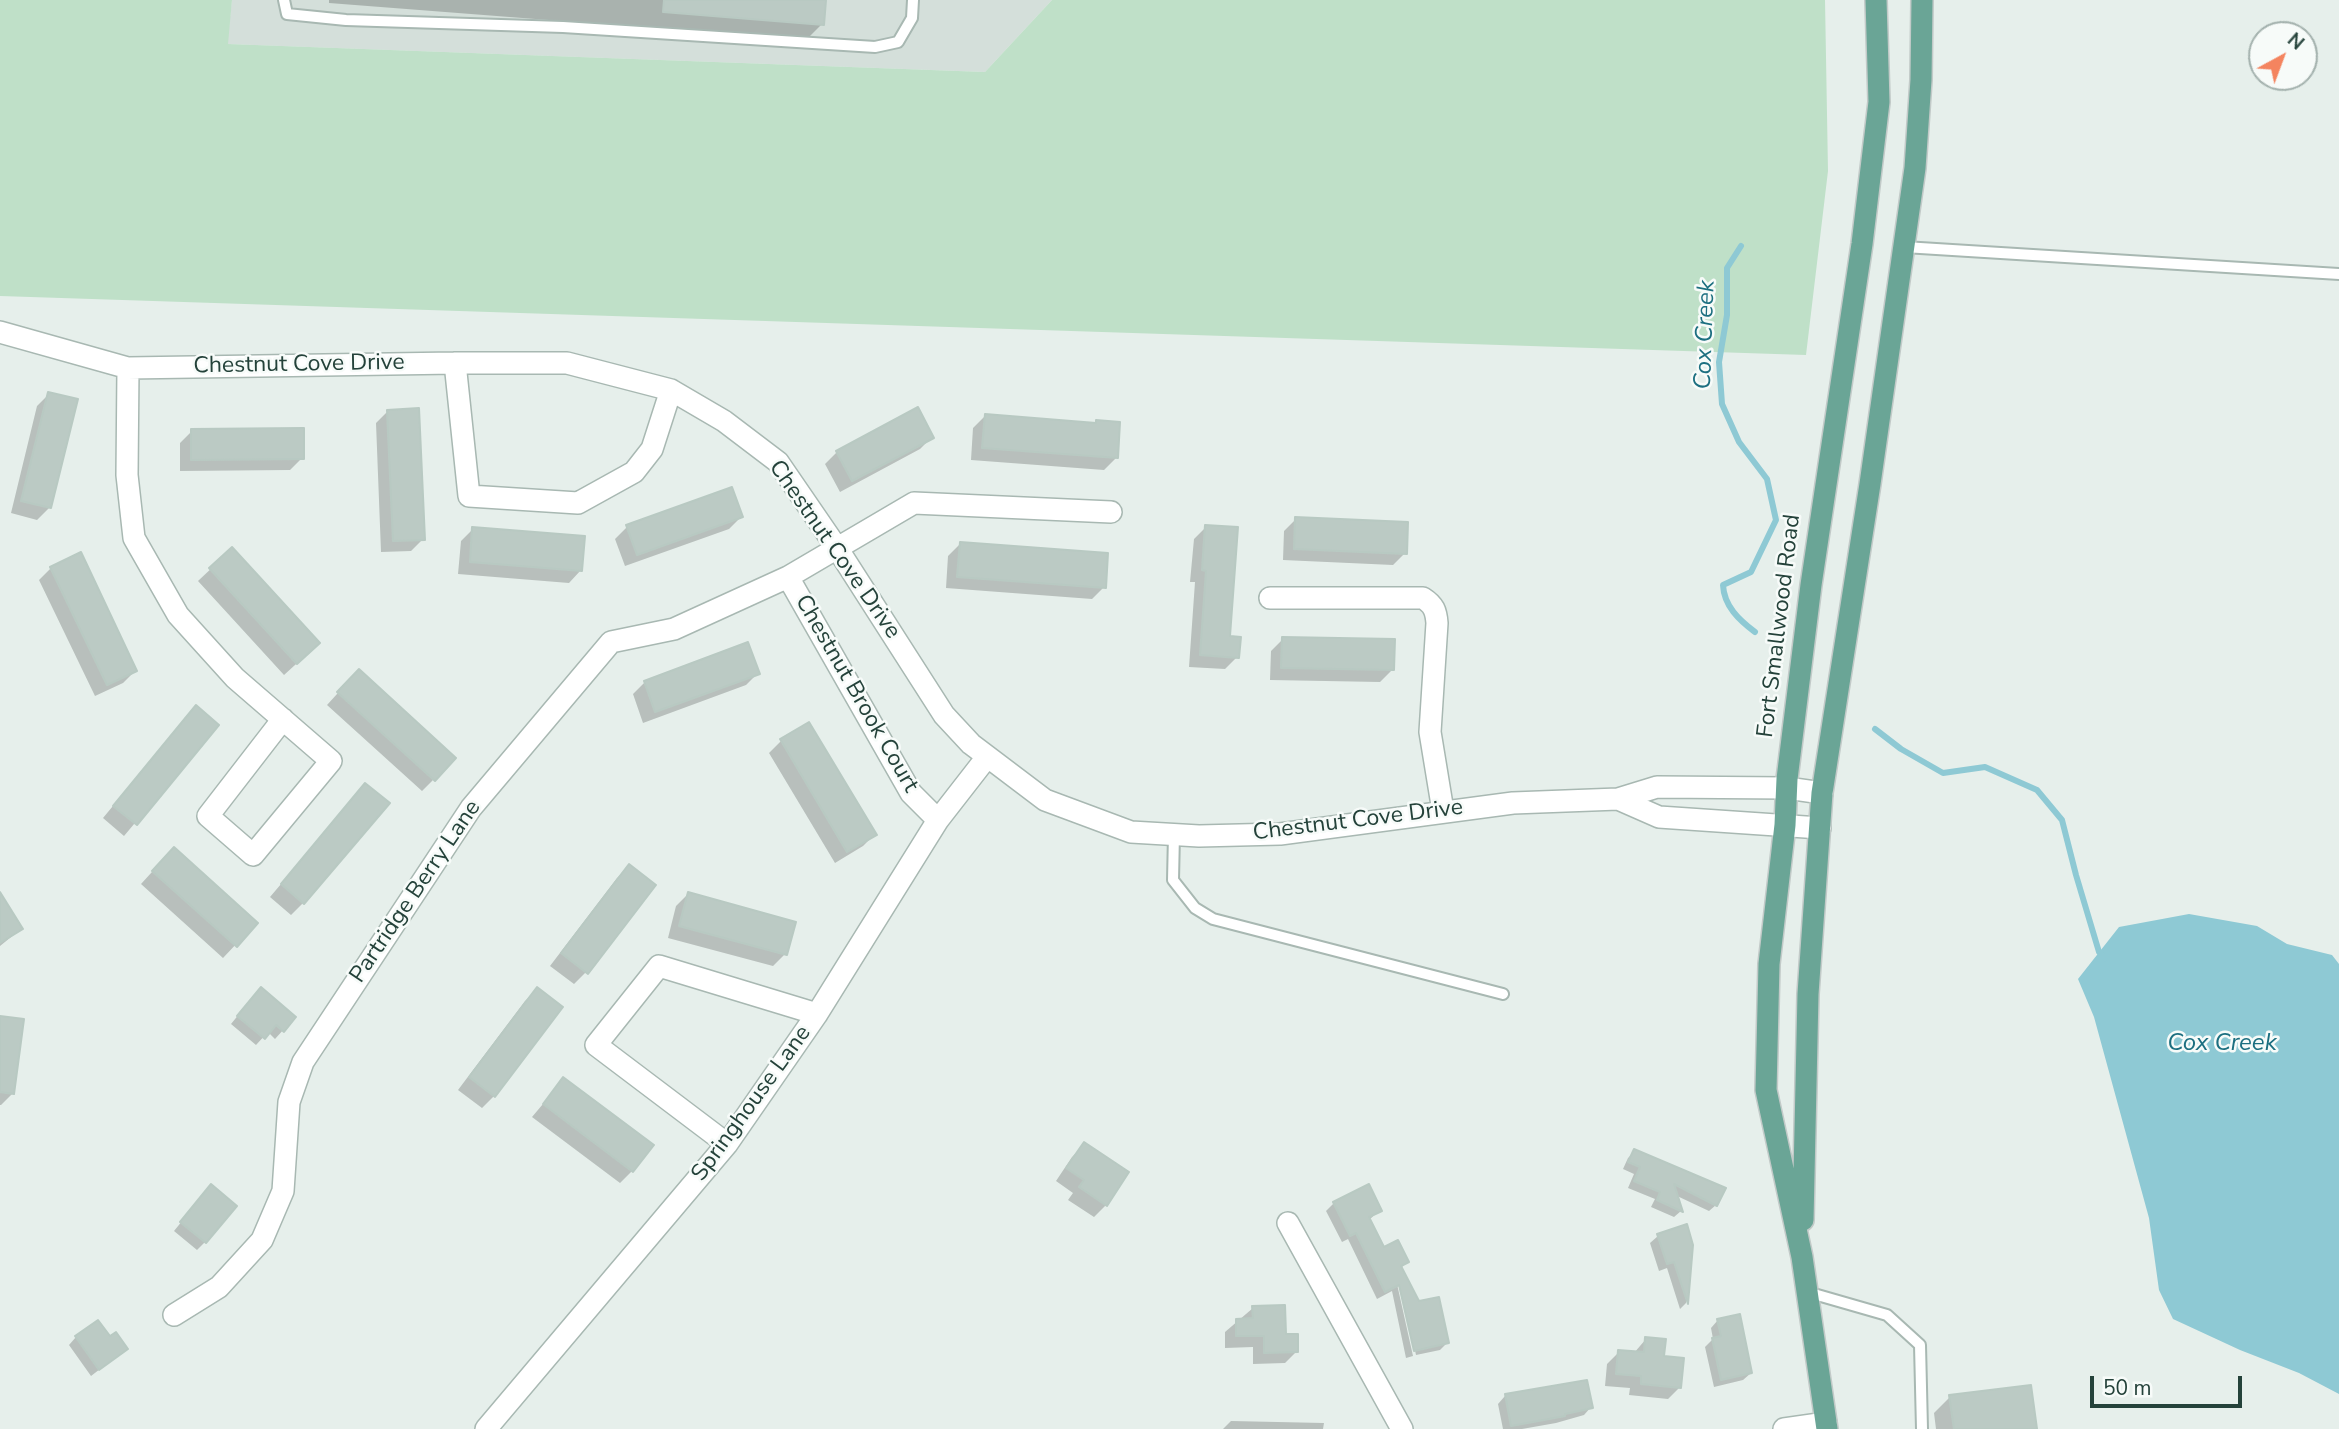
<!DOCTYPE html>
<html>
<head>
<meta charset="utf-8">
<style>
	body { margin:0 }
	#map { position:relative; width:2339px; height:1429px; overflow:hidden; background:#e6efeb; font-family:"Nunito Sans",sans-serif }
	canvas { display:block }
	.north { position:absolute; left:2248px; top:21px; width:70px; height:70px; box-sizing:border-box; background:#f7fbf9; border:2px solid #a3b1ad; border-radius:50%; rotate:41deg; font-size:19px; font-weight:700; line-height:28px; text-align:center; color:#24423a }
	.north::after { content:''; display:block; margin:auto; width:24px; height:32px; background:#f4845f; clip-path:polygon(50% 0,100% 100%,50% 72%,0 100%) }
	.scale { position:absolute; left:2090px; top:1376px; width:152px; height:32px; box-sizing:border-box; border:4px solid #24423a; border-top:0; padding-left:9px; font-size:21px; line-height:24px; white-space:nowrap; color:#24423a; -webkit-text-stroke:5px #f7fbf9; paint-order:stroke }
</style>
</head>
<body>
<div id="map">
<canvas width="2339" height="1429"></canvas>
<div class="north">N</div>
<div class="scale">50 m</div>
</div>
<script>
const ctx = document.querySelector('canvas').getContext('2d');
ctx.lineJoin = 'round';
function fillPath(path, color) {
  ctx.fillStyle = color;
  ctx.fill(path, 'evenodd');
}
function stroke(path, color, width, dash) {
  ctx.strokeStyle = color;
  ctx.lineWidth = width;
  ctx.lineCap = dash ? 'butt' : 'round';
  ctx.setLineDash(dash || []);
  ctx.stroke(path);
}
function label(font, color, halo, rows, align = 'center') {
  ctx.font = font + ' "Nunito Sans",sans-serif';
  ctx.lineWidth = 5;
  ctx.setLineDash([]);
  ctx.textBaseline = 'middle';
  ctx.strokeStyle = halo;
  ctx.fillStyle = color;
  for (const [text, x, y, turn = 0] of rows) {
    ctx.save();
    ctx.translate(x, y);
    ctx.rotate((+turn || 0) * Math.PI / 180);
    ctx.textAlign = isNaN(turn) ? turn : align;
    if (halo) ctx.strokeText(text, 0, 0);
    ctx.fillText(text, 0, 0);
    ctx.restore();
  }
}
fillPath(new Path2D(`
	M 232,0 L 1052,0 L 985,72 L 227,44 Z`), '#d4dfda');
fillPath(new Path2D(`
	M 0,0 L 232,0 L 228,44 L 985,72 L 1052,0 L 1825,0 L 1828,171 L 1806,355 L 0,296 Z`), '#bfe0c8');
fillPath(new Path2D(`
	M 2189,914 L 2257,926 L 2287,944 L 2332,955 L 2339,964 L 2339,1394 L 2299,1373 L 2240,1350 L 2173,1319 L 2159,1290 L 2149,1218 L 2094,1017 L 2078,979 L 2119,927 Z`), '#8ec9d4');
fillPath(new Path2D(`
	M 329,0 L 824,0 L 822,24 L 806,40 L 329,3 Z
	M 49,394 L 49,508 L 37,520 L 11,513 L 37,406 Z
	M 388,411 L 423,539 L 411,551 L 381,552 L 376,423 Z
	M 985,416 L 1094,424 L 1097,422 L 1116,458 L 1104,470 L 971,460 L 973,428 Z
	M 192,431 L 302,458 L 290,470 L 180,471 L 180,443 Z
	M 932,437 L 920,449 L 840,492 L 825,464 L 837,452 Z
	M 731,489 L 741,517 L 729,529 L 625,566 L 615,539 L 627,527 Z
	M 1296,519 L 1405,553 L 1393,565 L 1283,560 L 1284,531 Z
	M 1206,527 L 1228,637 L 1237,657 L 1225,669 L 1189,667 L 1195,582 L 1190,582 L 1194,539 Z
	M 473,529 L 581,570 L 569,583 L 458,574 L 461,541 Z
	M 960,544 L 1104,587 L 1092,599 L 946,588 L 948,556 Z
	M 232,549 L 306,655 L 284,675 L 198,581 Z
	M 51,568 L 135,671 L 123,683 L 95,696 L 39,580 Z
	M 1283,639 L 1392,670 L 1380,682 L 1270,680 L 1271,651 Z
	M 758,673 L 746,685 L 643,723 L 633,694 L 645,682 Z
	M 347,683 L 433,780 L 422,791 L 327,705 Z
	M 184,720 L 217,725 L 124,836 L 103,818 Z
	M 809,724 L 875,834 L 863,846 L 835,863 L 769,753 L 781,741 Z
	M 365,785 L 303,903 L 291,915 L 270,897 Z
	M 162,861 L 256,923 L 223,958 L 141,884 Z
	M 629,866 L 586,972 L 574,984 L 550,966 L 617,878 Z
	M 688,894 L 785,954 L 773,966 L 668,938 L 676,906 Z
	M 0,895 L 21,929 L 0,946 Z
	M 537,989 L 494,1096 L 482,1108 L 458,1090 L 525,1001 Z
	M 253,997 L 294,1018 L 275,1039 L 268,1032 L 256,1045 L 231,1024 Z
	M 0,1018 L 13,1093 L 1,1105 L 0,1105 Z
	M 564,1079 L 632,1171 L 620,1183 L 532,1117 Z
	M 1084,1145 L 1106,1205 L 1094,1217 L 1068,1200 L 1073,1193 L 1056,1181 L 1072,1157 Z
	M 1635,1151 L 1716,1205 L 1709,1211 L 1675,1195 L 1681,1211 L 1674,1217 L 1651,1207 L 1655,1199 L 1628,1188 L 1634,1174 L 1623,1169 L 1628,1158 Z
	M 204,1194 L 205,1242 L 197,1250 L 174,1231 Z
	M 1334,1203 L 1380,1210 L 1369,1220 L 1383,1250 L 1407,1262 L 1401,1268 L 1418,1303 L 1448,1342 L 1440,1350 L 1416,1355 L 1402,1288 L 1397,1284 L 1413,1356 L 1406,1358 L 1392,1291 L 1377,1299 L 1348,1239 L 1342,1242 L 1326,1211 Z
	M 1658,1236 L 1691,1246 L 1686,1303 L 1680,1309 L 1667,1268 L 1659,1271 L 1650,1243 Z
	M 1253,1308 L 1284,1336 L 1297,1351 L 1285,1363 L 1253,1364 L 1253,1347 L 1225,1348 L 1225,1332 Z
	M 1718,1320 L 1751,1373 L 1743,1380 L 1714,1387 L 1705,1347 L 1713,1339 L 1711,1328 Z
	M 76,1337 L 126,1349 L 91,1376 L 69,1345 Z
	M 1646,1339 L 1662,1358 L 1680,1387 L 1668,1399 L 1629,1395 L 1630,1388 L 1605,1386 L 1607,1364 L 1619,1352 L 1634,1353 Z
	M 1505,1396 L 1591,1407 L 1584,1415 L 1556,1423 L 1522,1429 L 1503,1429 L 1498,1404 Z
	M 1950,1397 L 2035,1429 L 1936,1429 L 1934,1413 Z
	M 1231,1421 L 1324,1423 L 1323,1429 L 1223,1429 Z`), '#0003');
stroke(new Path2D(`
	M 1741,246 L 1727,268 L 1727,315 L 1719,362 L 1722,404 L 1739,442 L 1767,479 L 1776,520 L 1751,572 L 1723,585 C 1724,606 1739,620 1755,632
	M 1875,729 L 1901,749 L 1943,773 L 1985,767 L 2037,790 L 2062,820 L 2076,875 L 2099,952 L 2105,958`), '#8ec9d4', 6);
const building = new Path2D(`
	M 664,0 L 826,0 L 824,25 L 663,12 Z
	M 48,392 L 78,399 L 51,508 L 21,501 Z
	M 918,407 L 934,438 L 852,481 L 836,451 Z
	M 419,408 L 425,540 L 393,541 L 387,410 Z
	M 985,414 L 1096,423 L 1096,420 L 1120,422 L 1118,458 L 982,448 Z
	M 304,428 L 304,459 L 191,460 L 191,429 Z
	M 732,487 L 743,517 L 637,555 L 626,525 Z
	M 1295,517 L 1408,522 L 1407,554 L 1294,549 Z
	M 1205,525 L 1238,527 L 1230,636 L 1241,637 L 1239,658 L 1200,655 L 1206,571 L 1202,570 Z
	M 472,527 L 585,536 L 582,571 L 470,562 Z
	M 960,542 L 1108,553 L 1106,588 L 957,577 Z
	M 232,547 L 320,643 L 297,664 L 209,568 Z
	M 81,552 L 137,671 L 107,685 L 50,567 Z
	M 1282,637 L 1395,639 L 1394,670 L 1281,668 Z
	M 748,642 L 760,674 L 655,712 L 644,681 Z
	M 359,669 L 456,758 L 435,781 L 337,692 Z
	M 196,705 L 219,725 L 137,825 L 113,806 Z
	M 809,722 L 877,835 L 847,852 L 780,739 Z
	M 365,783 L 390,803 L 304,904 L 281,884 Z
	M 174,847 L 258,923 L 237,947 L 152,871 Z
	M 629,864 L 656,885 L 588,974 L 561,953 Z
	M 0,892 L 23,929 L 0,943 Z
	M 688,892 L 796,922 L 787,955 L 679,926 Z
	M 261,987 L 296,1017 L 284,1032 L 276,1025 L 265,1039 L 237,1016 Z
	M 537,987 L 563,1007 L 495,1097 L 469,1077 Z
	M 0,1016 L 24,1019 L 14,1094 L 0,1092 Z
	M 563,1077 L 654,1145 L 633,1172 L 543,1104 Z
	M 1084,1142 L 1129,1172 L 1107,1206 L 1079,1187 L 1084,1180 L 1066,1168 Z
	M 1634,1149 L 1726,1188 L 1717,1206 L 1674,1184 L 1683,1212 L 1657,1200 L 1660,1192 L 1634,1181 L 1640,1167 L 1628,1162 Z
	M 211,1184 L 237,1206 L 206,1243 L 180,1222 Z
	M 1369,1184 L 1382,1211 L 1369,1217 L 1384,1247 L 1398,1240 L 1409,1262 L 1401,1266 L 1419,1301 L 1439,1297 L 1449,1343 L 1414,1351 L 1399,1285 L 1385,1292 L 1356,1233 L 1350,1236 L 1333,1202 Z
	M 1687,1224 L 1693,1245 L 1688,1304 L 1674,1262 L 1667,1264 L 1657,1234 Z
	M 1285,1305 L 1286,1334 L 1298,1334 L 1298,1352 L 1264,1353 L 1264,1336 L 1236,1336 L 1236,1319 L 1253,1318 L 1252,1306 Z
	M 1740,1314 L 1752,1373 L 1721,1380 L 1712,1338 L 1721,1336 L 1717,1319 Z
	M 98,1320 L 110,1336 L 116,1332 L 128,1349 L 99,1370 L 75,1336 Z
	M 1645,1337 L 1666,1339 L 1664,1356 L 1684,1358 L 1681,1388 L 1641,1384 L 1641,1376 L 1616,1374 L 1618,1350 L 1644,1352 Z
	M 1587,1380 L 1593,1408 L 1565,1414 L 1565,1416 L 1511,1426 L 1505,1394 Z
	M 2031,1385 L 2037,1429 L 1954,1429 L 1949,1395 Z`);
fillPath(building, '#bbcac4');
stroke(building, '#b8c9c2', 2);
const service = new Path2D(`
	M 284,0 L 287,14 L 346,20 L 563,27 L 875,47 L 898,42 L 912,18 L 913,0
	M 1904,247 L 2339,274
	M 1174,834 L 1173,880 L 1195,908 L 1213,919 L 1503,994
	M 1807,1292 L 1887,1315 L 1920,1345 L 1922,1429`);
const minor = new Path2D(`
	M 0,332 L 128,368 L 455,363 L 567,363 L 671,390 L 724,421 L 778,462 L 837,548 L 944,715 L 971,744 L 1045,800 L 1131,832 L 1199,836 L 1280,834 L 1513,803 L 1618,799 L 1657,787 L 1787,788 L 1822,793
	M 455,363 L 469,496 L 578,503 L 634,472 L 652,449 L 671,390
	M 128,368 L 127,475 L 134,538 L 178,615 L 235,678 L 331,761 L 253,855 L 208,816 L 283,719
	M 1270,598 L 1423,598 C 1434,605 1436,611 1437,623 L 1430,732 L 1443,811
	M 1618,799 L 1659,817 L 1820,828
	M 938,820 L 911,793 L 788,577 L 914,503 L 1111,512
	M 727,1144 L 596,1045 L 659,966 L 817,1014
	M 1288,1223 L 1402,1429
	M 174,1315 L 219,1287 L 262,1240 L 283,1191 L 289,1102 L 303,1062 L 471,808 L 611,642 L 674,629 L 788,577
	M 486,1429 L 727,1144 L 817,1014 L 938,820 L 987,757
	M 1784,1429 L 1826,1423`);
const primary = new Path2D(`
	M 1803,1220 L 1808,994 L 1822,793 L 1870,484 L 1915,168 L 1921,80 L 1922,0
	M 1827,1429 L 1802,1257 L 1766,1090 L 1769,964 L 1785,825 L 1787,779 L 1811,585 L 1862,244 L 1879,102 L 1876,0`);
stroke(service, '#a8b8b2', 14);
stroke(minor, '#a8b8b2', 24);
stroke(primary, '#c2cac8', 24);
stroke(service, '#fff', 10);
stroke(minor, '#fff', 21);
stroke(primary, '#6aa596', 21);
label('23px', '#24423a', '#f7fbf9', [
	["Chestnut Cove Drive",299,365,-1],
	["Chestnut Cove Drive",834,550,55],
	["Fort Smallwood Road",1780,626,-83],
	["Chestnut Brook Court",856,694,60],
	["Chestnut Cove Drive",1358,821,-7],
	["Partridge Berry Lane",416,892,-56],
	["Springhouse Lane",752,1104,-54]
]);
label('italic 24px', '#1c6f80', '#f7fbf9', [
	["Cox Creek",1706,335,-88],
	["Cox Creek",2222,1044]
]);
</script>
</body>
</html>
